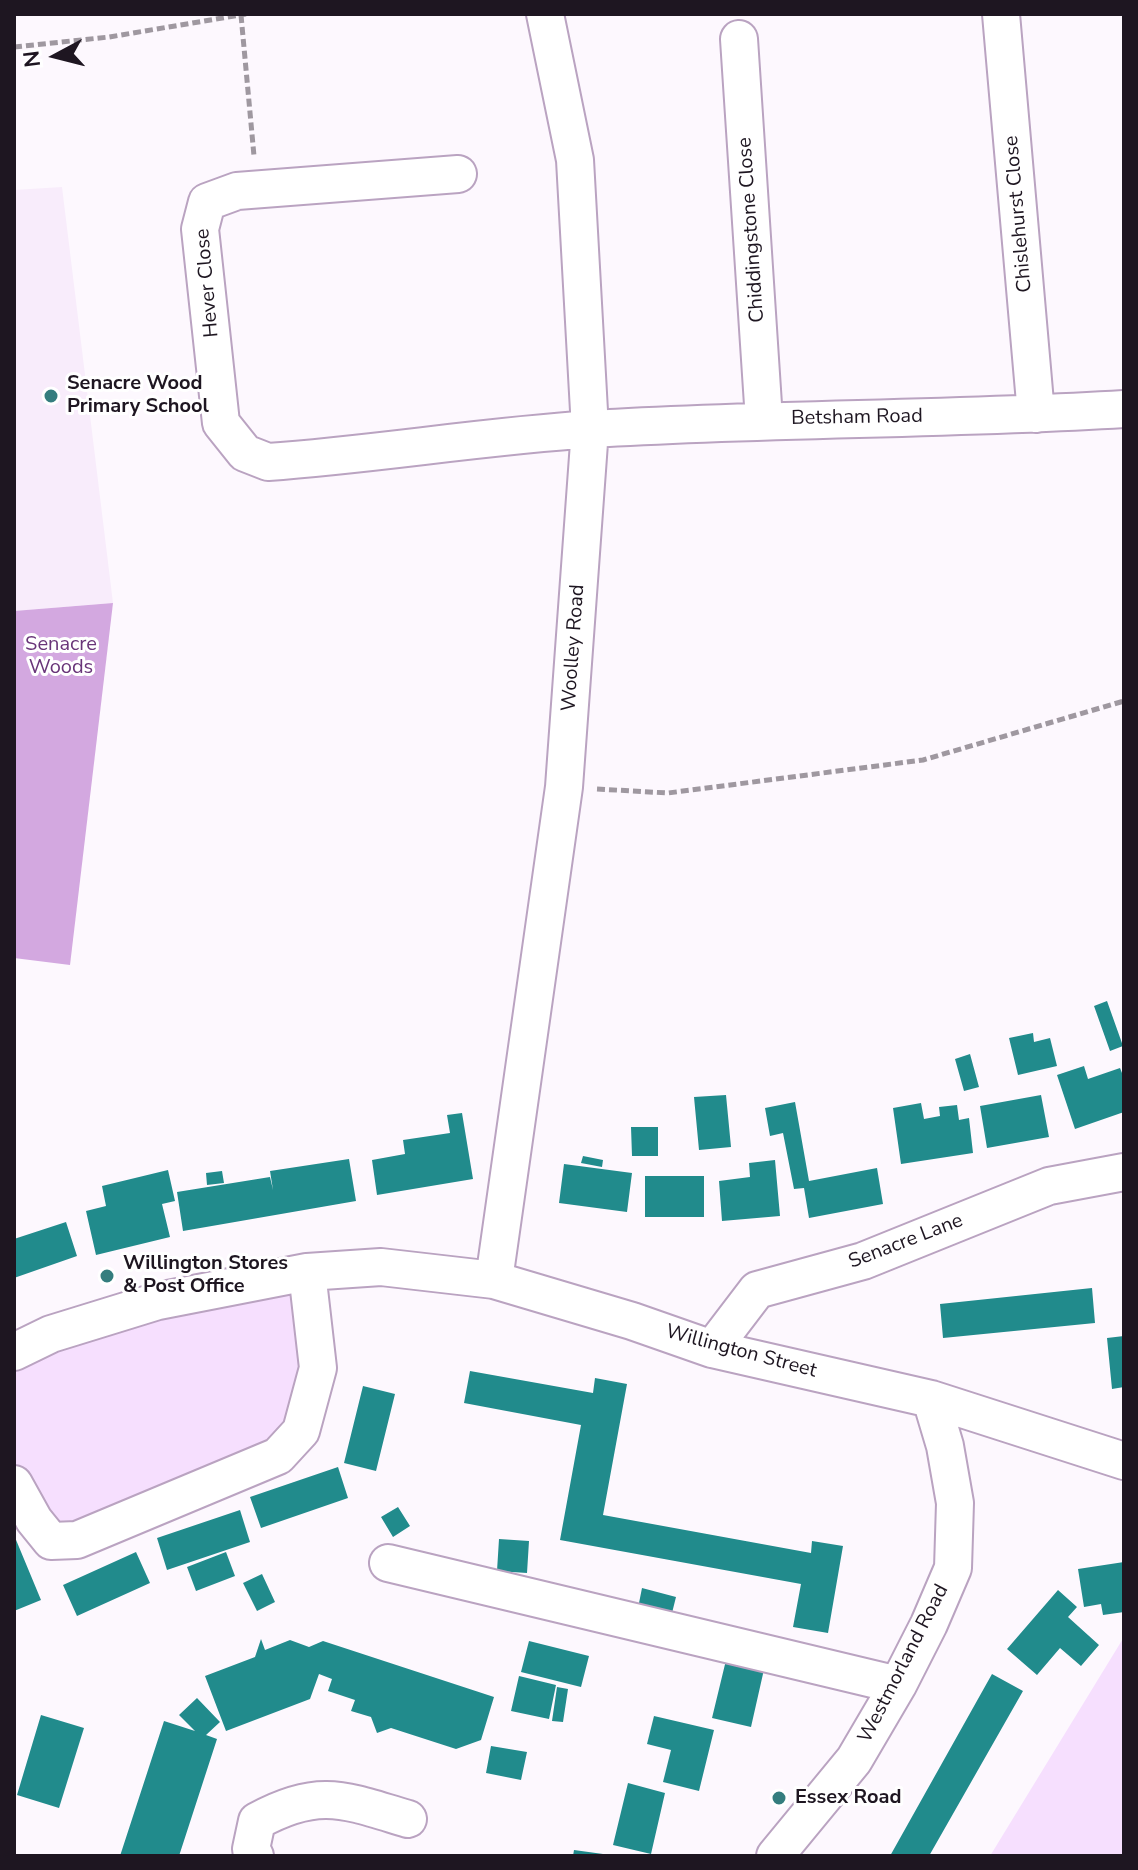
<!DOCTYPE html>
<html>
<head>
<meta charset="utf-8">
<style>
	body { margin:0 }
	#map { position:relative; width:1138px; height:1870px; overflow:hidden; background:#fdf8fe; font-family:"Nunito Sans",sans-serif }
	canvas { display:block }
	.frame { position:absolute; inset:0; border:16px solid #1e1621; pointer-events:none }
	.north { position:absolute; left:16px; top:16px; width:80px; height:80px; -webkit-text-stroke:6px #fff; paint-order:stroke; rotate:263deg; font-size:22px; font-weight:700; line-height:32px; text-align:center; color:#1e1621 }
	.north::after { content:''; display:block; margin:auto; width:28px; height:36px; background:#1e1621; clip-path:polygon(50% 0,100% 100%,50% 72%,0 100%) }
</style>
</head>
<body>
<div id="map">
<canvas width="1138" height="1870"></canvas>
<div class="frame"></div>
<div class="north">N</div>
</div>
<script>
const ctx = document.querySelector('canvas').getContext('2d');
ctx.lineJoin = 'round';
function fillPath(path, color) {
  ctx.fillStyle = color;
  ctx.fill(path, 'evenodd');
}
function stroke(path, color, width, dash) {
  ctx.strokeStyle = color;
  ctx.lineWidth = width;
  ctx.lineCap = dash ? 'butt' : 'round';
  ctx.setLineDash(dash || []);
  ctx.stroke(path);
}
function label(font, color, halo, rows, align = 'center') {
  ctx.font = font + ' "Nunito Sans",sans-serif';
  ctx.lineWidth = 6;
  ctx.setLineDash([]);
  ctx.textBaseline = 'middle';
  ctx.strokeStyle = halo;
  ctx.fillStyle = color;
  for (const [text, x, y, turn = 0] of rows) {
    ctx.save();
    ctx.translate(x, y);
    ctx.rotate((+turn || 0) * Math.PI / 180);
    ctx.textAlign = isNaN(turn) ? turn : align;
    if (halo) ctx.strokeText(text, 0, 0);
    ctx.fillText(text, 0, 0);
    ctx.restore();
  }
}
fillPath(new Path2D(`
	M 62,187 L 113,603 L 14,611 L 14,190 Z`), '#f8ecfb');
fillPath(new Path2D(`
	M 307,1272 L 301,1431 L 77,1540 L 14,1484 L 14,1352 Z
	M 1124,1637 L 1124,1856 L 990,1856 Z`), '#f6dffe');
fillPath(new Path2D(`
	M 113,603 L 70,965 L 14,958 L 14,611 Z`), '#d3a8e0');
fillPath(new Path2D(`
	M 1107,1001 L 1123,1046 L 1110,1051 L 1094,1006 Z
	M 1033,1033 L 1034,1042 L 1050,1038 L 1057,1066 L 1018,1075 L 1009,1038 Z
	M 970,1054 L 979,1087 L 964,1091 L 955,1059 Z
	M 1084,1066 L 1088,1079 L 1120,1068 L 1124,1078 L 1124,1112 L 1075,1129 L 1057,1075 Z
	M 726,1095 L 731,1147 L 699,1150 L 694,1097 Z
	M 1041,1095 L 1049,1137 L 987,1148 L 980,1106 Z
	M 795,1102 L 809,1181 L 877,1168 L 883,1204 L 809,1218 L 804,1188 L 794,1189 L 783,1133 L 770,1136 L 765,1108 Z
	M 921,1103 L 924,1119 L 940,1116 L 939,1107 L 957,1105 L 959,1120 L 969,1118 L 973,1153 L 901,1164 L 893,1108 Z
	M 462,1113 L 473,1179 L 377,1195 L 372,1160 L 405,1154 L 403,1140 L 450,1133 L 447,1115 Z
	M 631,1127 L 658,1127 L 658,1156 L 632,1156 Z
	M 583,1156 L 603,1160 L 602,1167 L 581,1163 Z
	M 349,1159 L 356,1201 L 183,1231 L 177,1192 L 270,1177 L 273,1190 L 270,1171 Z
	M 775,1160 L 780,1216 L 722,1221 L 719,1181 L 750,1177 L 749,1163 Z
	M 564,1164 L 632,1173 L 627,1212 L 559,1203 Z
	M 168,1170 L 175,1201 L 162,1204 L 170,1237 L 96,1255 L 86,1211 L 106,1206 L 102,1186 Z
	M 222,1171 L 224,1183 L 207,1185 L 206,1173 Z
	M 645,1176 L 704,1176 L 704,1217 L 645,1217 Z
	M 66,1222 L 77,1256 L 14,1278 L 14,1239 Z
	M 1092,1288 L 1095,1323 L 943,1338 L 940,1304 Z
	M 1124,1336 L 1124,1387 L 1112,1389 L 1107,1338 Z
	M 470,1371 L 593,1393 L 595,1378 L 627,1384 L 603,1515 L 811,1553 L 812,1541 L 843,1546 L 828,1633 L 793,1627 L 801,1584 L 560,1540 L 581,1425 L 464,1403 Z
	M 363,1386 L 395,1394 L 376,1471 L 344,1463 Z
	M 338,1467 L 348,1498 L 261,1528 L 250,1497 Z
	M 398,1507 L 410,1526 L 393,1537 L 381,1517 Z
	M 240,1510 L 250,1542 L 167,1570 L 157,1538 Z
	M 14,1535 L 41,1600 L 14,1611 Z
	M 499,1539 L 529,1541 L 527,1573 L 497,1571 Z
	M 136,1552 L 150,1583 L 77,1616 L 63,1585 Z
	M 226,1552 L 235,1576 L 196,1591 L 187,1567 Z
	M 1124,1562 L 1124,1612 L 1103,1615 L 1101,1604 L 1084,1607 L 1078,1569 Z
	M 262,1574 L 275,1602 L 257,1611 L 243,1583 Z
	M 642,1588 L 676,1597 L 671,1617 L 638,1608 Z
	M 1058,1590 L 1077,1607 L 1068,1617 L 1099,1645 L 1081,1666 L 1060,1648 L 1037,1675 L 1007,1649 Z
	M 261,1639 L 265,1650 L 290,1640 L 309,1647 L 323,1641 L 494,1697 L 481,1740 L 456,1749 L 391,1728 L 377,1733 L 371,1717 L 351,1711 L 355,1700 L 328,1691 L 332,1679 L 319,1674 L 310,1699 L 226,1731 L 205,1676 L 255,1657 Z
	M 529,1641 L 589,1656 L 581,1687 L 521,1672 Z
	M 727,1656 L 765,1665 L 751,1727 L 712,1718 Z
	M 992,1674 L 1023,1691 L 929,1856 L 890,1856 Z
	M 519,1676 L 556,1685 L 549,1719 L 511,1711 Z
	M 557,1687 L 568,1689 L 563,1722 L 552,1721 Z
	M 197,1698 L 220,1722 L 206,1735 L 217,1739 L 179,1856 L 120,1856 L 164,1721 L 195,1731 L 179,1715 Z
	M 41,1715 L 84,1728 L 59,1808 L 17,1795 Z
	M 654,1716 L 714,1730 L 699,1791 L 663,1782 L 671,1750 L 647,1744 Z
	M 491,1746 L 527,1752 L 521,1780 L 486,1773 Z
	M 628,1783 L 665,1793 L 651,1854 L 613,1845 Z
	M 574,1850 L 603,1854 L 603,1856 L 573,1856 Z`), '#218b8c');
const minor = new Path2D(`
	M 1001,14 L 1036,414
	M 739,39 L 764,420
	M 458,174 L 237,191 L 207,202 L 200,229 L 221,423 L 245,453 L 268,462 C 377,454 484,436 593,429 C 770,418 947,420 1124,409
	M 494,1280 L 564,787 L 590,429 L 575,160 L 545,14
	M 712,1349 L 757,1290 L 863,1261 L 1049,1186 L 1124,1172
	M 14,1352 L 51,1334 L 158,1301 L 307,1272 L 381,1267 L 494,1280 L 632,1321 L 712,1349 L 931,1399 L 1124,1461
	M 14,1484 L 34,1520 L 51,1541 L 77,1540 L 278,1456 L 301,1431 L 318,1368 L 307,1272
	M 388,1563 L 898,1685
	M 255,1856 L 251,1849 L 257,1821 C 319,1787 345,1800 408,1819
	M 775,1856 L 854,1760 L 898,1685 L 929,1624 L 953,1568 L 955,1503 L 945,1446 L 931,1399`);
stroke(minor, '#baa3c1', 40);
stroke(new Path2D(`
	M 241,15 L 254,156
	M 14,47 L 109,37 L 246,14
	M 597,789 L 668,793 L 923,760 L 1124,701`), '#9f98a0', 5, [8, 4]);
stroke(minor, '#fff', 36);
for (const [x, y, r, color] of [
	[51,396,8,"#347d7e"],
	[107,1276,8,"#347d7e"],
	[779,1798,8,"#347d7e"]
]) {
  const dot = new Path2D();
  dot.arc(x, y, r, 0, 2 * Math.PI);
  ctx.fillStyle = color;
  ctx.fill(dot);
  stroke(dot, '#fff', 3);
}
label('20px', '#1e1621', '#fff', [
	["Chislehurst Close",1019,214,-95],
	["Chiddingstone Close",752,230,-94],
	["Hever Close",208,283,-95],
	["Betsham Road",857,418,-1],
	["Woolley Road",574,648,-86],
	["Senacre Lane",906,1242,-21],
	["Willington Street",741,1352,15],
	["Westmorland Road",904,1664,-63]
]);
label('bold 20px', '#1e1621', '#fff', [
	["Senacre Wood",67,384],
	["Primary School",67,407],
	["Willington Stores",123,1264],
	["& Post Office",123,1287],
	["Essex Road",795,1798]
], 'left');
label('20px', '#693579', '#fff', [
	["Senacre",61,645],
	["Woods",61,668]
]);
</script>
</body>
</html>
